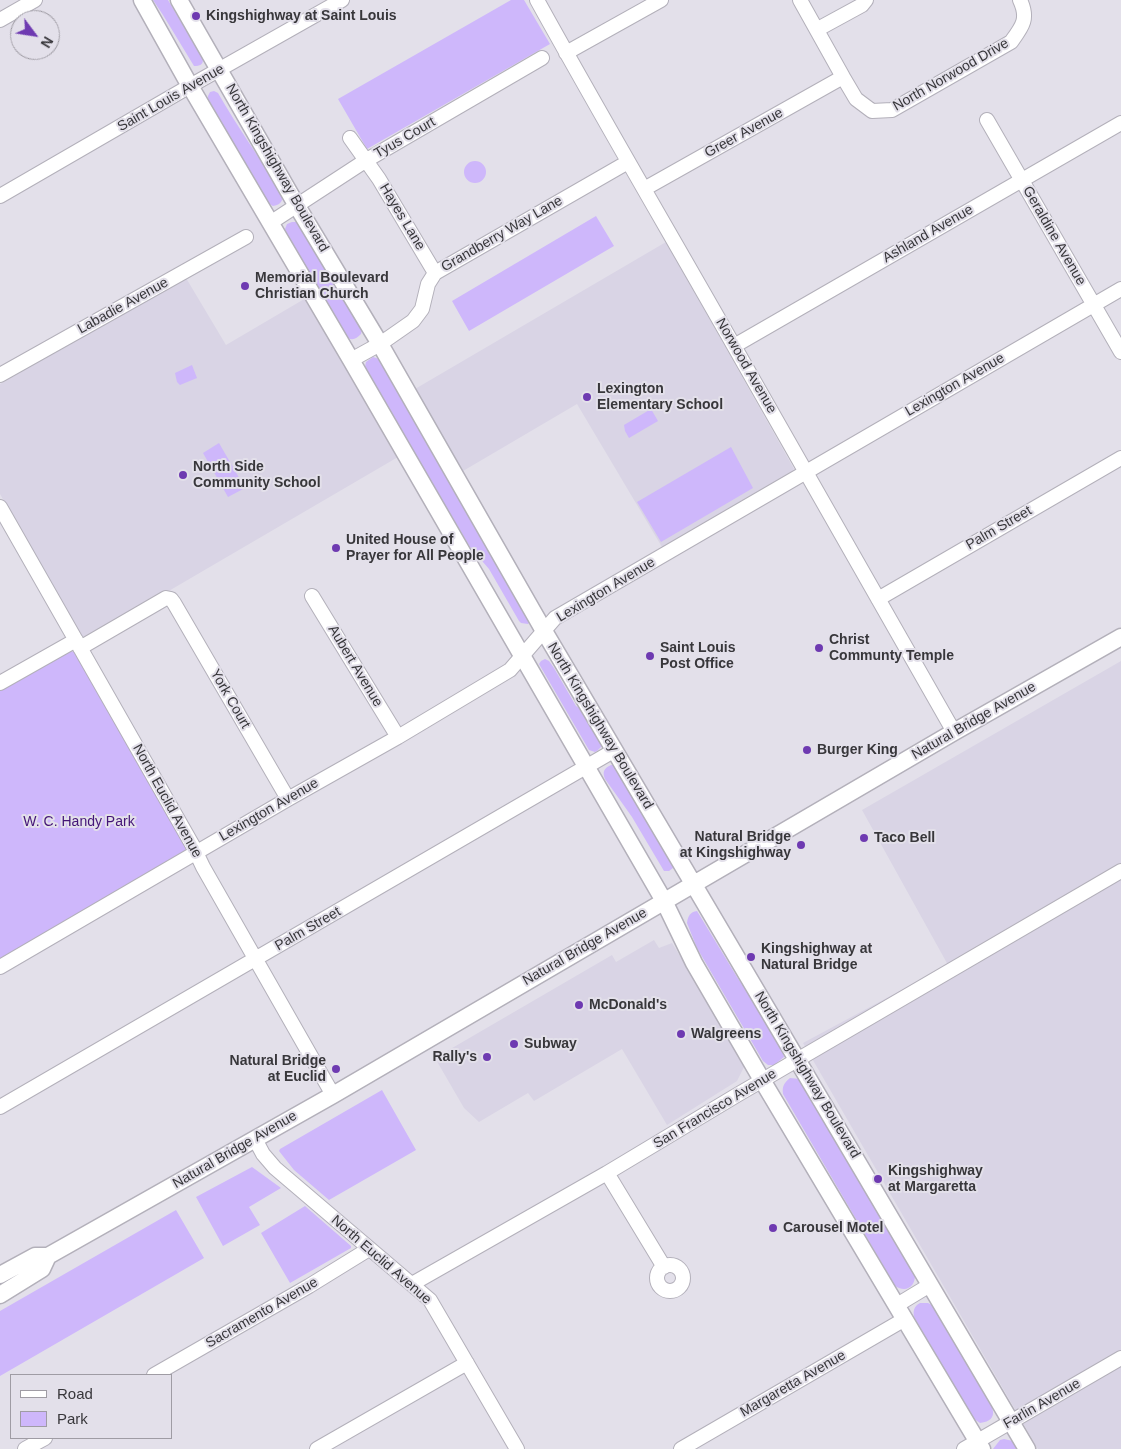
<!DOCTYPE html>
<html>
<head>
<meta charset="utf-8">
<style>
	body { margin:0 }
	#map { position:relative; width:1121px; height:1449px; overflow:hidden; background:#e3e0ea; font-family:Arial,sans-serif }
	canvas { display:block }
	.legend { position:absolute; left:10px; top:1374px; width:162px; height:65px; box-sizing:border-box; background:#e3e0ea; border:1px solid #9f9ca4; margin:0; padding:6px 9px; list-style:none; font-size:15px; color:#38373b }
	.legend li { display:flex; align-items:center; gap:10px; height:25px }
	.legend b { width:25px; border:1px solid #9f9ca4 }
	.north { position:absolute; left:10px; top:10px; width:50px; height:50px; box-sizing:border-box; background:#e3e0ea; border:1px solid #9f9ca4; border-radius:50%; rotate:121deg; font-size:14px; font-weight:700; line-height:20px; text-align:center; color:#38373b }
	.north::after { content:''; display:block; margin:auto; width:18px; height:22px; background:#6e3ab1; clip-path:polygon(50% 0,100% 100%,50% 72%,0 100%) }
</style>
</head>
<body>
<div id="map">
<canvas width="1121" height="1449"></canvas>
<ul class="legend">
<li><b style="height:6px;background:#fff"></b>Road</li>
<li><b style="height:14px;background:#ceb7fb"></b>Park</li>
</ul>
<div class="north">N</div>
</div>
<script>
const ctx = document.querySelector('canvas').getContext('2d');
ctx.lineJoin = 'round';
function fillPath(path, color) {
  ctx.fillStyle = color;
  ctx.fill(path, 'evenodd');
}
function stroke(path, color, width, dash) {
  ctx.strokeStyle = color;
  ctx.lineWidth = width;
  ctx.lineCap = dash ? 'butt' : 'round';
  ctx.setLineDash(dash || []);
  ctx.stroke(path);
}
function label(font, color, halo, rows, align = 'center') {
  ctx.font = font + ' Arial,sans-serif';
  ctx.lineWidth = 4;
  ctx.setLineDash([]);
  ctx.textBaseline = 'middle';
  ctx.strokeStyle = halo;
  ctx.fillStyle = color;
  for (const [text, x, y, turn = 0] of rows) {
    ctx.save();
    ctx.translate(x, y);
    ctx.rotate((+turn || 0) * Math.PI / 180);
    ctx.textAlign = isNaN(turn) ? turn : align;
    if (halo) ctx.strokeText(text, 0, 0);
    ctx.fillText(text, 0, 0);
    ctx.restore();
  }
}
fillPath(new Path2D(`
	M 666,242 L 794,469 L 791,472 L 662,547 L 577,404 L 463,471 L 415,389 Z
	M 186,278 L 226,345 L 306,298 L 398,457 L 90,637 L 86,638 L 80,634 L 0,494 L 0,384 Z
	M 1121,661 L 1121,1449 L 1038,1449 L 803,1043 L 948,965 L 862,810 Z
	M 654,940 L 659,948 L 672,943 L 746,1063 L 737,1081 L 667,1125 L 622,1049 L 534,1101 L 528,1093 L 479,1122 L 464,1108 L 435,1058 L 612,955 L 616,962 Z`), '#d9d4e5');
fillPath(new Path2D(`
	M 153,0 L 168,0 L 203,59 C 203,65 200,66 194,66 L 163,15 Z
	M 511,0 L 524,0 L 550,44 L 367,149 L 338,99 Z
	M 214,91 L 218,93 C 238,128 262,161 283,196 C 282,203 279,205 273,206 L 269,204 L 208,99 L 208,96 L 210,92 Z
	M464 172a11 11 0 1 1 22 0a11 11 0 1 1-22 0Z
	M 596,216 L 614,246 L 469,331 L 452,301 Z
	M 292,222 L 296,222 L 299,225 L 362,330 L 361,334 C 357,338 353,341 348,338 L 287,234 L 285,229 L 287,224 Z
	M 373,357 L 379,359 L 526,612 L 530,622 L 528,624 L 521,623 L 519,621 L 489,569 L 470,547 L 366,371 L 365,367 L 366,362 Z
	M 192,365 L 197,378 L 180,385 L 177,382 L 175,373 Z
	M 651,409 L 658,421 L 629,438 L 625,431 L 624,425 Z
	M 219,443 L 245,488 L 228,497 L 203,453 Z
	M 731,447 L 753,488 L 661,542 L 637,502 Z
	M 71,651 L 74,652 L 186,848 L 185,852 L 0,960 L 0,690 Z
	M 545,659 L 549,661 L 554,668 L 576,706 L 579,708 L 602,740 L 601,747 L 597,751 L 595,752 L 589,750 L 539,664 L 541,661 Z
	M 611,765 L 614,765 L 674,863 L 673,868 L 669,871 L 664,871 L 632,817 L 605,779 C 602,772 604,768 611,765 Z
	M 697,911 L 737,977 L 754,1002 L 783,1050 L 784,1057 L 774,1065 L 768,1065 L 763,1061 L 697,948 L 687,923 C 688,916 690,912 697,911 Z
	M 790,1078 L 800,1079 L 915,1273 C 916,1287 906,1293 895,1286 L 783,1094 C 782,1086 784,1083 790,1078 Z
	M 382,1090 L 416,1150 L 329,1200 L 294,1170 L 279,1151 L 280,1149 Z
	M 252,1167 L 281,1188 L 249,1207 L 260,1225 L 223,1246 L 196,1197 Z
	M 305,1206 L 351,1246 L 351,1248 L 290,1283 L 261,1233 Z
	M 176,1210 L 204,1258 L 0,1376 L 0,1311 Z
	M 920,1303 L 928,1303 L 932,1305 L 985,1393 C 992,1406 1001,1420 980,1423 L 974,1419 L 915,1319 C 912,1312 914,1306 920,1303 Z
	M 1004,1439 L 1013,1441 L 1017,1449 L 993,1449 L 1000,1440 Z`), '#ceb7fb');
const minor = new Path2D(`
	M 537,0 C 601,116 668,230 734,346 C 808,474 880,604 954,732
	M 800,0 L 843,77 L 856,99 L 872,111 L 892,110 L 1011,42 C 1022,27 1029,19 1020,0
	M 0,20 L 35,0
	M 818,29 L 862,5 L 866,0
	M 566,53 L 661,0
	M 987,120 L 1121,352
	M 350,138 L 379,179 L 435,273
	M 644,189 L 843,77
	M 0,196 L 190,86 L 342,0
	M 270,223 L 365,161 L 542,58
	M 734,346 L 1121,123
	M 351,360 L 380,344 L 413,321 L 422,309 L 428,284 L 435,273 L 628,162
	M 0,375 L 246,237
	M 0,507 L 193,846 L 203,867 L 333,1095
	M 312,596 L 398,737
	M 878,599 L 1121,458
	M 80,648 L 166,598 L 171,599 L 174,603 L 288,799
	M 0,683 L 76,640
	M 0,967 L 288,799 L 398,737 L 510,670 L 555,618 L 1121,289
	M 0,1107 L 615,750
	M 255,1139 L 263,1154 L 275,1168 L 430,1300 L 517,1449
	M 607,1173 L 664,1267
	M657 1278a13 13 0 1 1 26 0a13 13 0 1 1-26 0Z
	M 412,1284 L 607,1173 L 737,1095 L 1121,871
	M 897,1305 L 930,1285
	M 154,1375 L 309,1286 L 369,1249
	M 25,1449 L 45,1438
	M 317,1449 L 467,1363
	M 681,1449 L 905,1319
	M 964,1449 L 1121,1358`);
const major = new Path2D(`
	M 142,0 L 190,86 L 351,360 L 664,901 L 694,963 L 762,1080 L 982,1449
	M 179,0 L 297,206 L 380,344 L 544,631 L 1027,1449
	M 0,1275 L 35,1256 L 48,1256 L 333,1095 L 954,732 L 1121,637
	M 0,1295 L 42,1269 L 48,1256`);
stroke(minor, '#b3b0ba', 16);
stroke(major, '#b3b0ba', 19);
stroke(minor, '#fff', 14);
stroke(major, '#fff', 16);
for (const [x, y, r, color] of [
	[196,16,5,"#6e3ab1"],
	[245,286,5,"#6e3ab1"],
	[587,397,5,"#6e3ab1"],
	[183,475,5,"#6e3ab1"],
	[336,548,5,"#6e3ab1"],
	[819,648,5,"#6e3ab1"],
	[650,656,5,"#6e3ab1"],
	[807,750,5,"#6e3ab1"],
	[864,838,5,"#6e3ab1"],
	[801,845,5,"#6e3ab1"],
	[751,957,5,"#6e3ab1"],
	[579,1005,5,"#6e3ab1"],
	[681,1034,5,"#6e3ab1"],
	[514,1044,5,"#6e3ab1"],
	[487,1057,5,"#6e3ab1"],
	[336,1069,5,"#6e3ab1"],
	[878,1179,5,"#6e3ab1"],
	[773,1228,5,"#6e3ab1"]
]) {
  const dot = new Path2D();
  dot.arc(x, y, r, 0, 2 * Math.PI);
  ctx.fillStyle = color;
  ctx.fill(dot);
  stroke(dot, '#e3e0ea', 2);
}
label('bold 14px', '#38373b', '#e3e0ea', [
	["Kingshighway at Saint Louis",206,16],
	["Memorial Boulevard",255,278],
	["Christian Church",255,294],
	["Lexington",597,389],
	["Elementary School",597,405],
	["North Side",193,467],
	["Community School",193,483],
	["United House of",346,540],
	["Prayer for All People",346,556],
	["Christ",829,640],
	["Communty Temple",829,656],
	["Saint Louis",660,648],
	["Post Office",660,664],
	["Burger King",817,750],
	["Natural Bridge",791,837,"right"],
	["at Kingshighway",791,853,"right"],
	["Taco Bell",874,838],
	["Kingshighway at",761,949],
	["Natural Bridge",761,965],
	["McDonald's",589,1005],
	["Walgreens",691,1034],
	["Subway",524,1044],
	["Rally's",477,1057,"right"],
	["Natural Bridge",326,1061,"right"],
	["at Euclid",326,1077,"right"],
	["Kingshighway",888,1171],
	["at Margaretta",888,1187],
	["Carousel Motel",783,1228]
], 'left');
label('14px', '#38373b', '#e3e0ea', [
	["North Norwood Drive",951,75,-30],
	["Saint Louis Avenue",171,98,-30],
	["Greer Avenue",744,133,-29],
	["Tyus Court",405,138,-30],
	["North Kingshighway Boulevard",277,168,60],
	["Hayes Lane",402,217,59],
	["Grandberry Way Lane",502,234,-30],
	["Ashland Avenue",928,234,-30],
	["Geraldine Avenue",1054,236,60],
	["Labadie Avenue",123,306,-29],
	["Norwood Avenue",746,366,60],
	["Lexington Avenue",955,385,-30],
	["Palm Street",999,528,-30],
	["Lexington Avenue",606,590,-31],
	["Aubert Avenue",355,666,59],
	["York Court",230,699,60],
	["Natural Bridge Avenue",974,721,-30],
	["North Kingshighway Boulevard",600,726,59],
	["North Euclid Avenue",167,801,61],
	["Lexington Avenue",269,810,-30],
	["Palm Street",308,929,-30],
	["Natural Bridge Avenue",585,947,-30],
	["North Kingshighway Boulevard",807,1075,59],
	["San Francisco Avenue",715,1109,-31],
	["Natural Bridge Avenue",235,1150,-30],
	["North Euclid Avenue",381,1260,41],
	["Sacramento Avenue",262,1313,-30],
	["Margaretta Avenue",793,1384,-30],
	["Farlin Avenue",1042,1404,-30]
]);
label('14px', '#441577', '#e3e0ea', [
	["W. C. Handy Park",79,822]
]);
</script>
</body>
</html>
